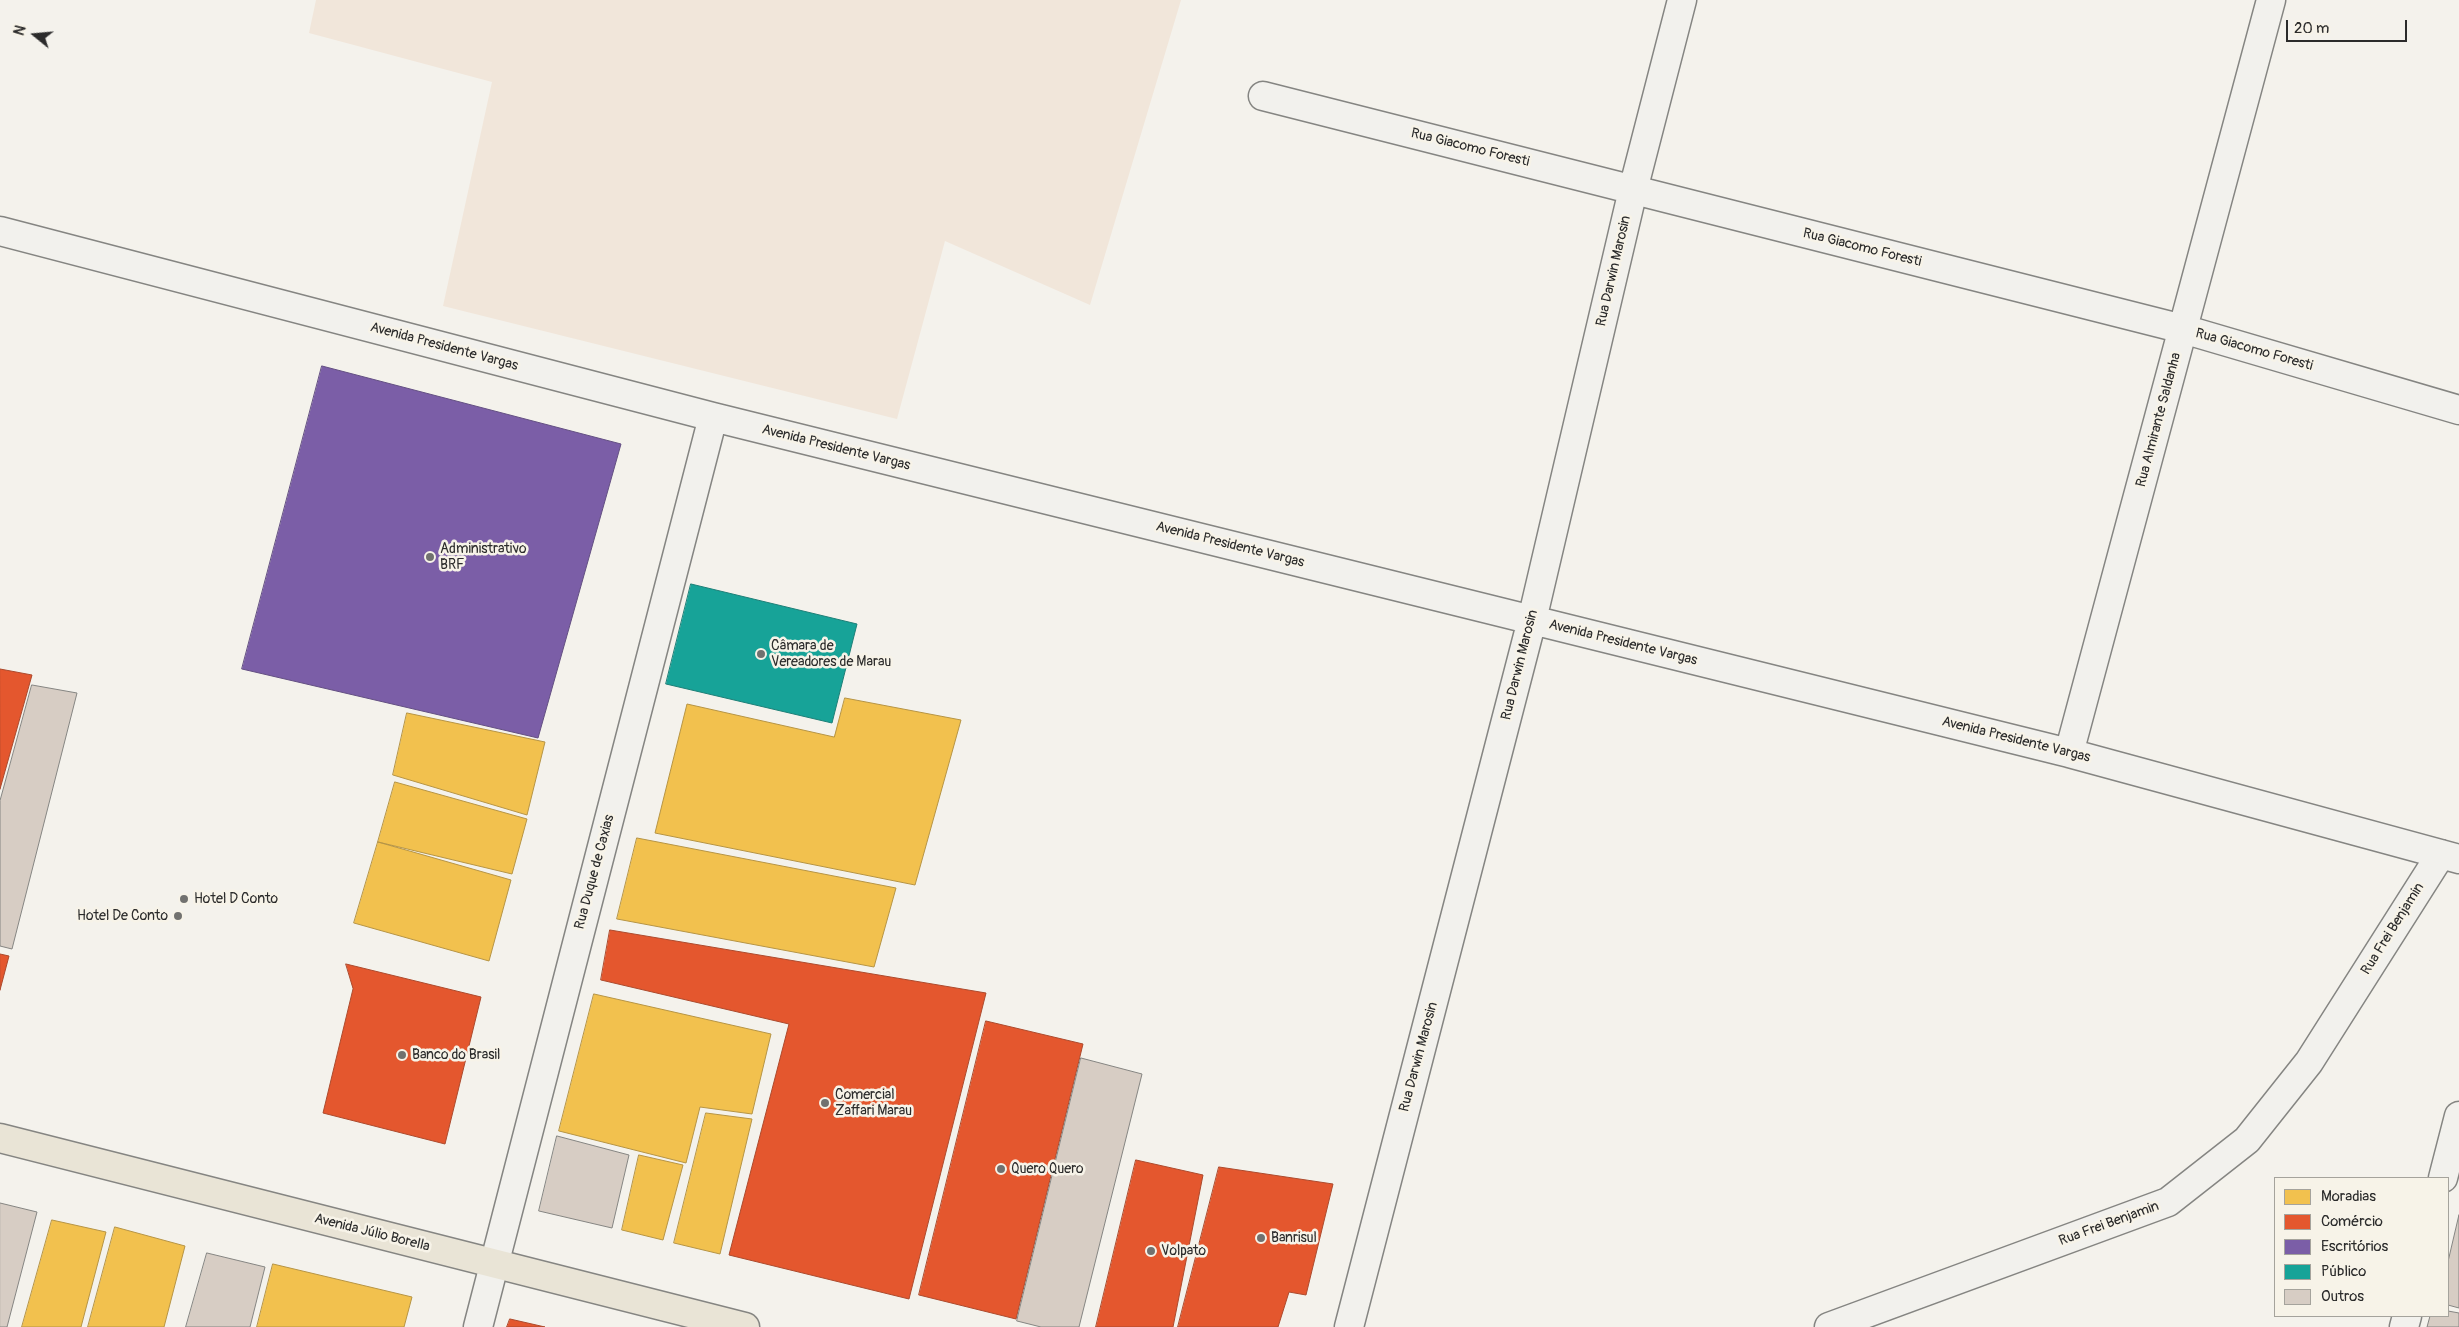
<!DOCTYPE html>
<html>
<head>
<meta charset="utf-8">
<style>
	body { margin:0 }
	#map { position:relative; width:2459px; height:1327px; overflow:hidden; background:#f4f2ec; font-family:Pangolin,sans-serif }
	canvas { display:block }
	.legend { position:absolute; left:2274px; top:1177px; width:175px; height:140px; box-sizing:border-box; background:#f7f3e8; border:1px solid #a5a39c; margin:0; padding:6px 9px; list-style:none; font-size:15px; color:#2b2b2b }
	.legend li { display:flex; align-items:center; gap:10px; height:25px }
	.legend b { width:25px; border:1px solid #a5a39c }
	.north { position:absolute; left:10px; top:10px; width:50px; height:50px; -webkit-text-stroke:4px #f7f3e8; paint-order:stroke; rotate:287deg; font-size:14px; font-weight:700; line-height:20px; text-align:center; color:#2b2b2b }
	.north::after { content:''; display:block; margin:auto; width:18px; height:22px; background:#2b2b2b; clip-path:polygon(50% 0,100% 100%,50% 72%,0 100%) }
	.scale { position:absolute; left:2286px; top:20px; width:121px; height:22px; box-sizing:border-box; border:2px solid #2b2b2b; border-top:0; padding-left:6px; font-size:15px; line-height:18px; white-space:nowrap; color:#2b2b2b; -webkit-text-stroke:4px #f7f3e8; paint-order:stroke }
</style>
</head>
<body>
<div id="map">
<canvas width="2459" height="1327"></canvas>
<ul class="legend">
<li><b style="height:14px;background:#f2c14e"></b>Moradias</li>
<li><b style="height:14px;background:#e4572e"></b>Comércio</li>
<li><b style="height:14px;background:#7b5ea7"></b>Escritórios</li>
<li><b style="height:14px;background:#17a398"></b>Público</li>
<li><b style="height:14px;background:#d7cdc4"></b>Outros</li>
</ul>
<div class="north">N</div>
<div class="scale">20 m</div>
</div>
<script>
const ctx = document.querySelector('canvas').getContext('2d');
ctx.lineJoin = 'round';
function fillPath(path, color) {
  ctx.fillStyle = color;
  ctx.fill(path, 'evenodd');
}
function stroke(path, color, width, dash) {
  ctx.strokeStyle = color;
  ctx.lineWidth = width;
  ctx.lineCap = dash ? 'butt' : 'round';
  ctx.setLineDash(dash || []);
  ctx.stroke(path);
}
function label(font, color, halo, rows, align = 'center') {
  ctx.font = font + ' Pangolin,sans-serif';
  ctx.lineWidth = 5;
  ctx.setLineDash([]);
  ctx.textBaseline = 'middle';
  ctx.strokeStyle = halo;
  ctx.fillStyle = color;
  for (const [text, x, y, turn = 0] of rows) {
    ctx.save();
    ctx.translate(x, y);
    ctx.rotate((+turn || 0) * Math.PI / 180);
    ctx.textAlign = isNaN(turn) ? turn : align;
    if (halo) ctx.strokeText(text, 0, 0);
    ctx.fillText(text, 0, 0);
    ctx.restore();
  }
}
fillPath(new Path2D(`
	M 316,0 L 1181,0 L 1090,305 L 945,241 L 897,419 L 443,306 L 492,82 L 309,33 Z`), '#f1e6da');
const homes = new Path2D(`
	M 845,698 L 961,720 L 915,885 L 655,833 L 687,704 L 834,737 Z
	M 407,713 L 545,742 L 527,815 L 393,775 Z
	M 395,782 L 527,819 L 512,874 L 378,842 Z
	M 637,838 L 896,888 L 874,967 L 617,919 Z
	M 378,842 L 511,880 L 489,961 L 354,923 Z
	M 594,994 L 771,1034 L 752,1114 L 700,1107 L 686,1163 L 559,1131 Z
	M 706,1113 L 752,1119 L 720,1254 L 674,1243 Z
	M 639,1155 L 683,1165 L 663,1240 L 622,1230 Z
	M 52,1220 L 106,1232 L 81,1327 L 22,1327 Z
	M 115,1227 L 185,1246 L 164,1327 L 88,1327 Z
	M 273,1264 L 412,1297 L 404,1327 L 257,1327 Z`);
fillPath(homes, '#f2c14e');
stroke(homes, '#b69444', 1);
const shops = new Path2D(`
	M 0,669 L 32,675 L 0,789 Z
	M 610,930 L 986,993 L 909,1299 L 729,1255 L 789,1024 L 601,980 Z
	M 0,954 L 9,956 L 0,990 Z
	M 346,964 L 481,997 L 445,1144 L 323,1113 L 353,989 Z
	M 986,1021 L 1083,1044 L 1016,1319 L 919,1295 Z
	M 1136,1160 L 1203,1175 L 1173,1327 L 1096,1327 Z
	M 1219,1167 L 1333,1184 L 1306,1295 L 1289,1292 L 1278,1327 L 1178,1327 Z
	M 510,1319 L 545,1327 L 507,1327 Z`);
fillPath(shops, '#e4572e');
stroke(shops, '#ac4a2d', 1);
const offices = new Path2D(`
	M 322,366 L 621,444 L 538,738 L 242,669 Z`);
fillPath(offices, '#7b5ea7');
stroke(offices, '#634f82', 1);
const public = new Path2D(`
	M 691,584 L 857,624 L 832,723 L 666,684 Z`);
fillPath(public, '#17a398');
stroke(public, '#1d7f77', 1);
const building = new Path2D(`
	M 32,685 L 77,693 L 12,949 L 0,946 L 0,801 Z
	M 1081,1058 L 1142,1074 L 1079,1327 L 1041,1327 L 1017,1321 Z
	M 557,1136 L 629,1155 L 612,1228 L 539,1211 Z
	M 0,1203 L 37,1212 L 7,1327 L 0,1327 Z
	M 2459,1215 L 2459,1308 L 2448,1305 L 2448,1262 Z
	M 207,1253 L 265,1267 L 250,1327 L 186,1327 Z
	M 2448,1311 L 2459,1313 L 2459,1327 L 2427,1327 L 2430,1316 L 2448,1316 Z`);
fillPath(building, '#d7cdc4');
stroke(building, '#858582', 1);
const minor = new Path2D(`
	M 1263,96 L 2183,329 L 2459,410
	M 0,231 L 713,417 L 2069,753 L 2459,859
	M 2069,753 L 2271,0
	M 2443,1178 L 2459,1116
	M 478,1327 L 713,417
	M 1349,1327 L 1532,620 L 1633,190 L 1682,0
	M 1829,1327 L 2168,1202 L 2247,1140 L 2309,1062 L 2441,854
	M 2404,1327 L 2407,1316`);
const major = new Path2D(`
	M 0,1138 L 745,1327`);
stroke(minor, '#858582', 31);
stroke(major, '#858582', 31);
stroke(minor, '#f2f1ed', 28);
stroke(major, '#e9e4d6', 28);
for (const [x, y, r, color] of [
	[430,557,5,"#71716f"],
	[761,654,5,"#71716f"],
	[184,899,5,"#71716f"],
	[178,916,5,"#71716f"],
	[402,1055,5,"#71716f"],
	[825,1103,5,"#71716f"],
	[1001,1169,5,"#71716f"],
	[1261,1238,5,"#71716f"],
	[1151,1251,5,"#71716f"]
]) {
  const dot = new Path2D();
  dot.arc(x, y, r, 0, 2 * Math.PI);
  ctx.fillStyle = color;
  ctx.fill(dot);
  stroke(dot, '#f7f3e8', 2);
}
label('14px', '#2b2b2b', '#f7f3e8', [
	["Rua Giacomo Foresti",1470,148,14],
	["Rua Giacomo Foresti",1862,248,14],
	["Rua Darwin Marosin",1614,271,-77],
	["Avenida Presidente Vargas",444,347,15],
	["Rua Giacomo Foresti",2254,350,16],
	["Rua Almirante Saldanha",2159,420,-75],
	["Avenida Presidente Vargas",836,448,14],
	["Avenida Presidente Vargas",1230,545,14],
	["Avenida Presidente Vargas",1623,643,14],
	["Rua Darwin Marosin",1520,665,-76],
	["Avenida Presidente Vargas",2016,740,14],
	["Rua Duque de Caxias",595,872,-75],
	["Rua Frei Benjamin",2393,929,-58],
	["Rua Darwin Marosin",1419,1057,-75],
	["Rua Frei Benjamin",2109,1224,-20],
	["Avenida Júlio Borella",372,1233,14]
]);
label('14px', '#2b2b2b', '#f7f3e8', [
	["Administrativo",440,549],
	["BRF",440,565],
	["Câmara de",771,646],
	["Vereadores de Marau",771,662],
	["Hotel D Conto",194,899],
	["Hotel De Conto",168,916,"right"],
	["Banco do Brasil",412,1055],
	["Comercial",835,1095],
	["Zaffari Marau",835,1111],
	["Quero Quero",1011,1169],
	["Banrisul",1271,1238],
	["Volpato",1161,1251]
], 'left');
</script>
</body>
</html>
